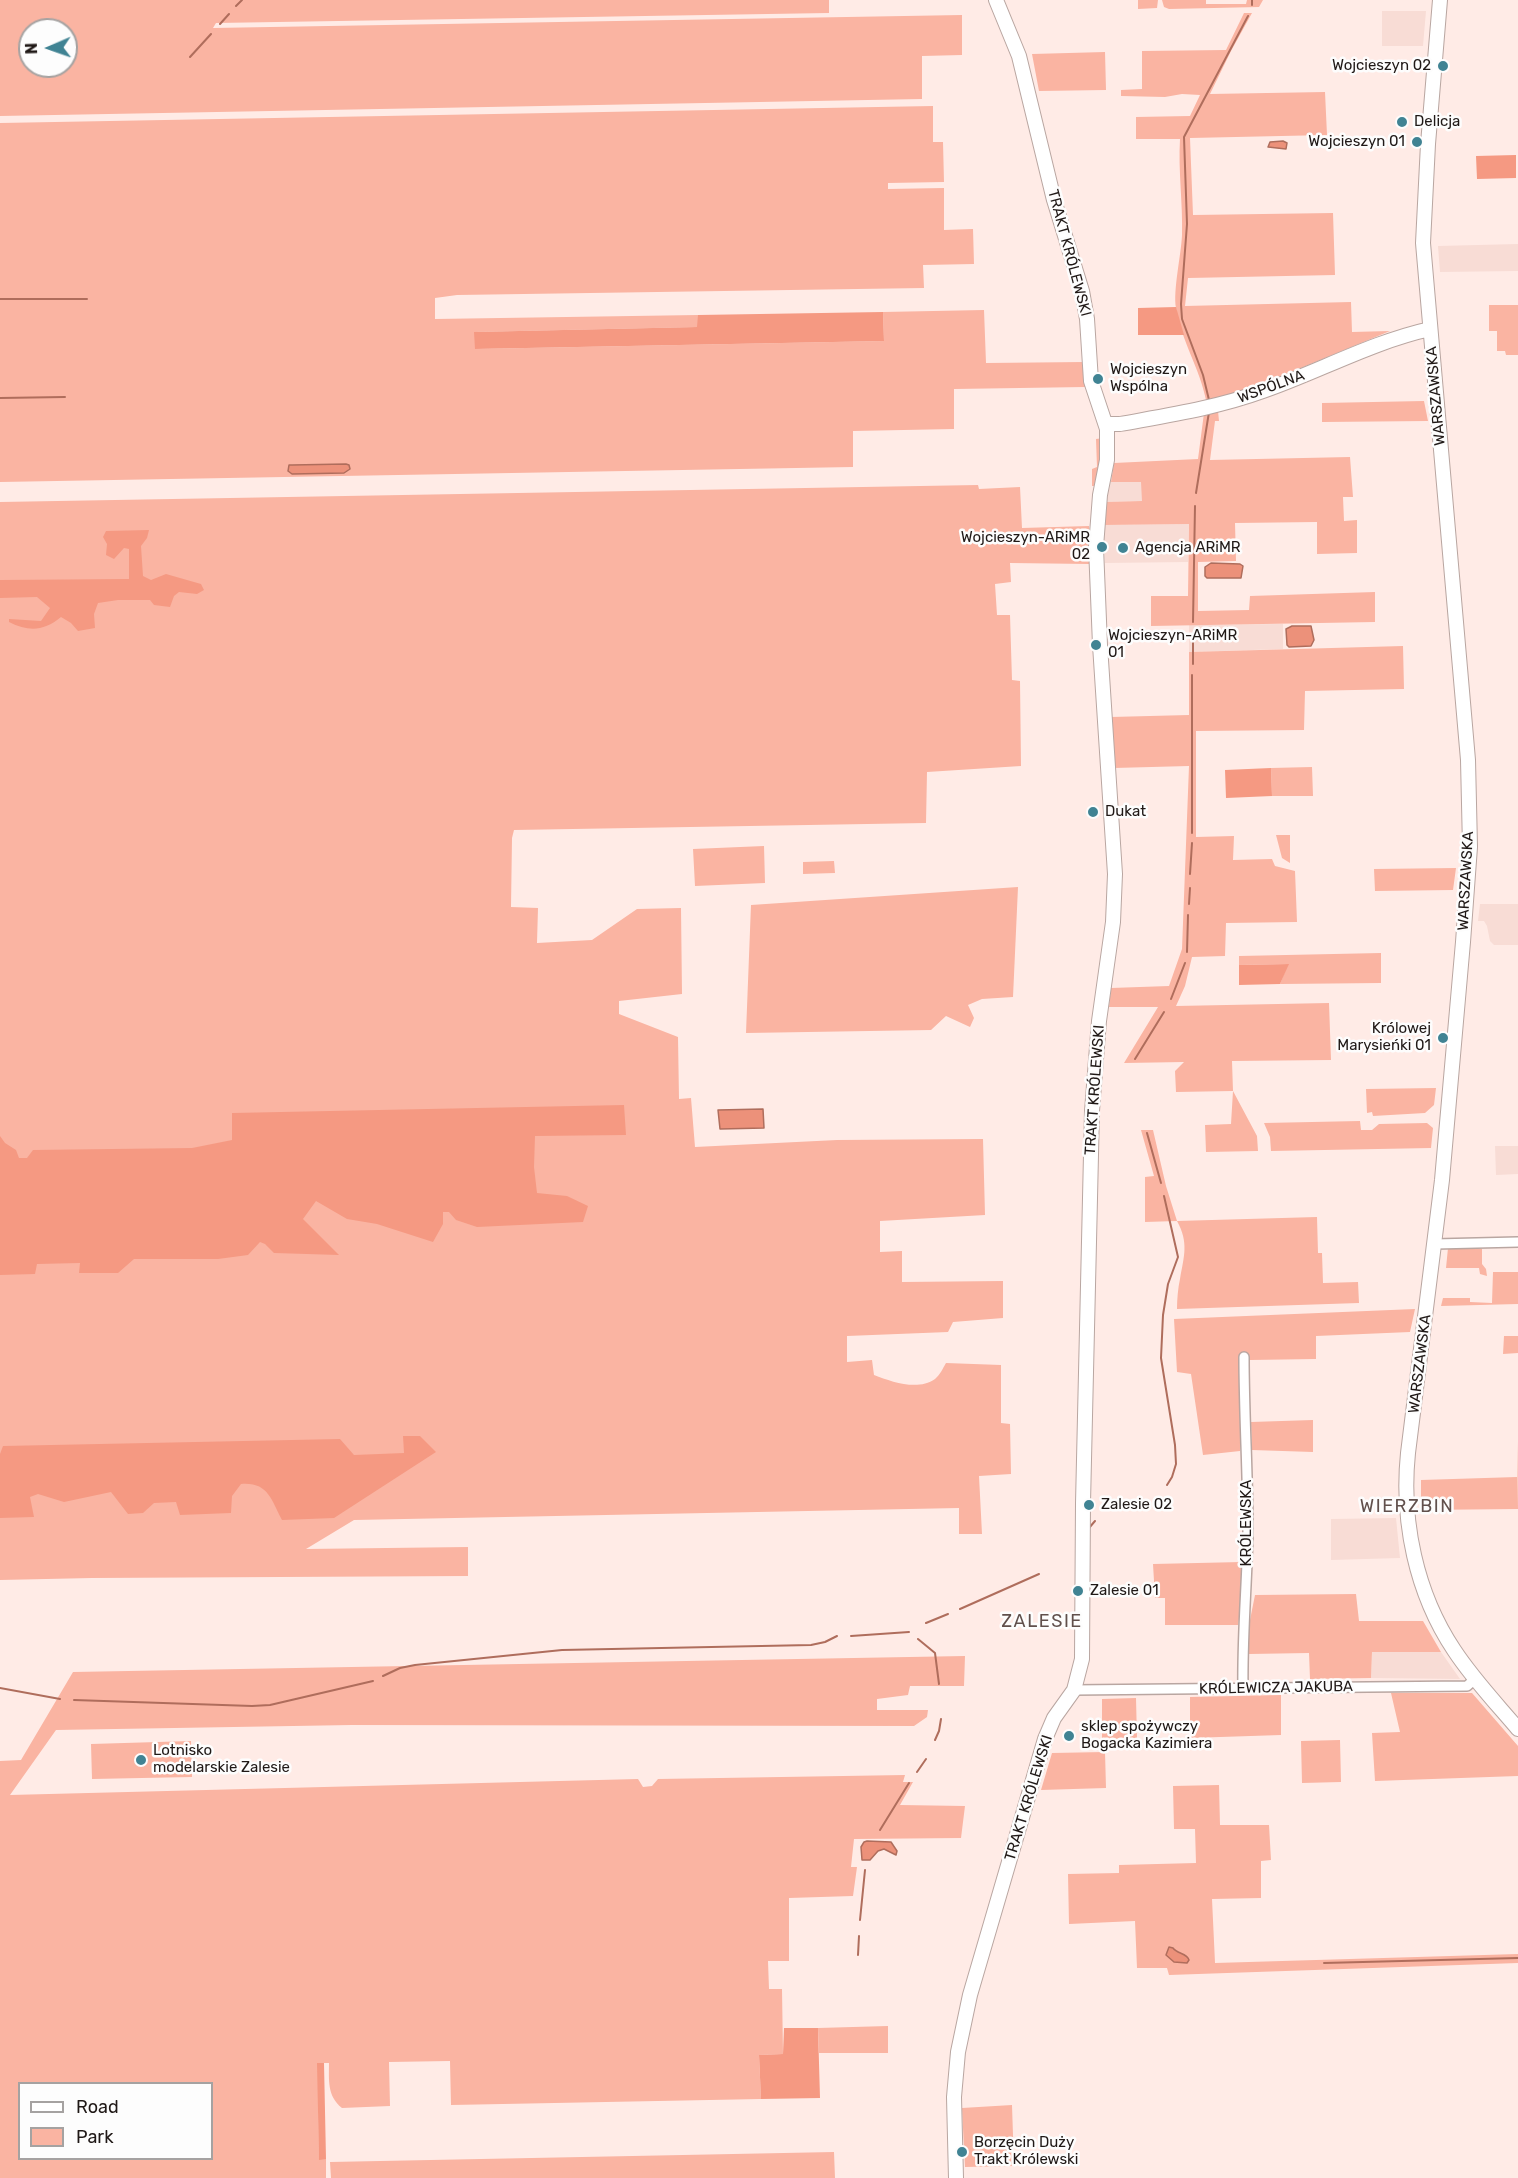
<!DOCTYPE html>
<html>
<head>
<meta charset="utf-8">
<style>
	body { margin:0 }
	#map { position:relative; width:1518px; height:2178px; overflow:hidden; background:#ffebe6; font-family:Rubik,sans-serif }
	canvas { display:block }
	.legend { position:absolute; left:18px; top:2082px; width:195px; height:78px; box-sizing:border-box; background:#fdfdfd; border:2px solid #a5a2a1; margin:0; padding:8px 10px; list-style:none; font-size:18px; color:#201917 }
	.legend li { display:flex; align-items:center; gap:12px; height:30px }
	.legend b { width:30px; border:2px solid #a5a2a1 }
	.north { position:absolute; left:18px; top:18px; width:60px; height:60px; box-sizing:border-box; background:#fdfdfd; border:2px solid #a5a2a1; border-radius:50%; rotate:268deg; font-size:16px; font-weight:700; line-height:24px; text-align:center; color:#201917 }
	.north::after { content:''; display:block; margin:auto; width:21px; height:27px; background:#408393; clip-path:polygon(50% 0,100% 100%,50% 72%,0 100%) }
</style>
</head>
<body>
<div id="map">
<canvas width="1518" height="2178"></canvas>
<ul class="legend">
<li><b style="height:8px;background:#fff"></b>Road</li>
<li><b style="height:16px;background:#fab4a2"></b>Park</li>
</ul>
<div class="north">N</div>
</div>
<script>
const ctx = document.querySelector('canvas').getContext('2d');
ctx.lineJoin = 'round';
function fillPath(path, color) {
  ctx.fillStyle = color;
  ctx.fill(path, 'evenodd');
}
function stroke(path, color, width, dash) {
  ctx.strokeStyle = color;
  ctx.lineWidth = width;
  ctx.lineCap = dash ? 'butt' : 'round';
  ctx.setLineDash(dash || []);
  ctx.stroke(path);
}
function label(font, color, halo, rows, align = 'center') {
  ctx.font = font + ' Rubik,sans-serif';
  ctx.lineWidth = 5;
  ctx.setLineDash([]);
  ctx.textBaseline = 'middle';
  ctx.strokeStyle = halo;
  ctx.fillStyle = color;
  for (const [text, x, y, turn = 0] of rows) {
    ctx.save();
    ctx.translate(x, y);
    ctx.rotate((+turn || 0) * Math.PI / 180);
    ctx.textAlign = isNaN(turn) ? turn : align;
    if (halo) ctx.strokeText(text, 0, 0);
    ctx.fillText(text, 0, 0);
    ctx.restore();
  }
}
fillPath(new Path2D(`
	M 1382,11 L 1426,11 L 1423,46 L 1382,46 Z
	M 1518,244 L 1518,271 L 1440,272 L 1438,246 Z
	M 1111,482 L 1142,482 L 1142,501 L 1106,502 Z
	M 1189,524 L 1188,562 L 1105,563 L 1103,525 Z
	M 1283,624 L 1283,649 L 1189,652 L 1189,625 Z
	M 1480,904 L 1518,904 L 1518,945 L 1494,945 L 1490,941 L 1487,926 L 1484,921 L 1478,921 Z
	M 1495,1146 L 1518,1146 L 1518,1174 L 1496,1175 Z
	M 1396,1518 L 1400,1558 L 1331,1560 L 1331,1519 Z
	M 1372,1652 L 1441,1652 L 1460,1679 L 1371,1678 Z`), '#f8dcd5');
fillPath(new Path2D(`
	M 0,0 L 829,0 L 829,13 L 216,23 L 213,28 L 962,15 L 962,55 L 922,56 L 922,99 L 0,116 ZM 30,30 L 66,30 L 66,66 L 30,66 Z
	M 1138,0 L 1158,0 L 1157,8 L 1138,9 Z
	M 1162,0 L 1206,0 L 1206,4 L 1246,4 L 1247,0 L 1263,0 L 1259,7 L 1169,9 L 1164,7 Z
	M 1244,13 L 1252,13 L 1231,51 L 1210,94 L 1325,92 L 1327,135 L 1190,138 L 1193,215 L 1333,213 L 1335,275 L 1188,278 L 1185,306 L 1351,302 L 1352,332 L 1390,331 L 1243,392 L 1216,400 L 1206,400 C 1200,369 1181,340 1176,308 C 1173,290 1181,256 1182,235 C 1183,203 1178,171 1180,139 L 1136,139 L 1136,117 L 1190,116 L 1200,95 L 1182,94 L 1165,97 L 1121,96 L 1121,90 L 1142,89 L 1142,51 L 1226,50 Z
	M 1105,52 L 1106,90 L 1039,91 L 1032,54 Z
	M 933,106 L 933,142 L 943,142 L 944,182 L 888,183 L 888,189 L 944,188 L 944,230 L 973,229 L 974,264 L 923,265 L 924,288 L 457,295 L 435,298 L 435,319 L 698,315 L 698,327 L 475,332 L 475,349 L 884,341 L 883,312 L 984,310 L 986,363 L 1084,362 L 1085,387 L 954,389 L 954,429 L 853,431 L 853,467 L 0,482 L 0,123 Z
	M 1489,305 L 1518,305 L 1518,355 L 1506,355 L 1505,351 L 1497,351 L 1497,331 L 1489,331 Z
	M 1424,401 L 1428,421 L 1322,422 L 1322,403 Z
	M 1218,411 L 1219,421 L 1215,421 L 1210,460 L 1350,457 L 1353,497 L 1343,497 L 1344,521 L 1357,520 L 1357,553 L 1317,554 L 1317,522 L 1235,523 L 1236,561 L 1198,562 L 1198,611 L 1249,610 L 1250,596 L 1375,592 L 1375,622 L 1151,626 L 1151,596 L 1188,596 L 1189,524 L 1103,525 L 1106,502 L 1142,501 L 1141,482 L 1111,482 L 1114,463 L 1198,459 L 1204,413 Z
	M 1104,438 L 1097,486 L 1092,486 L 1092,469 L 1097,467 L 1096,439 Z
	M 978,485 L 979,489 L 1020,487 L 1022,528 L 1089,526 L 1090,564 L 1010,563 L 1011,582 L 995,584 L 997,615 L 1010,615 L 1012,680 L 1020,681 L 1021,766 L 927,772 L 926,823 L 514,830 L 512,838 L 511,907 L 538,908 L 537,943 L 592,940 L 637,909 L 681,908 L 682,994 L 619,1001 L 619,1014 L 678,1037 L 679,1099 L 691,1098 L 695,1147 L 837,1140 L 983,1139 L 985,1215 L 880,1221 L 880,1252 L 902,1251 L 902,1282 L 1003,1281 L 1003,1318 L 953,1322 L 948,1332 L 847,1336 L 847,1362 L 872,1360 L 874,1375 C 892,1382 918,1391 935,1379 C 940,1375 943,1368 946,1363 L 1001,1365 L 1001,1423 L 1010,1424 L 1011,1474 L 979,1476 L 982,1534 L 959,1534 L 959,1508 L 354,1520 L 306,1549 L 468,1547 L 468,1576 L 92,1578 L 0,1580 L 0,502 Z
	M 1403,646 L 1404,689 L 1305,691 L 1304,730 L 1196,731 L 1196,837 L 1234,836 L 1233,860 L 1272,859 L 1275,866 L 1295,871 L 1297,922 L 1226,923 L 1225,956 L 1192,957 L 1185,986 L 1176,1006 L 1329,1003 L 1331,1060 L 1232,1061 L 1233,1091 L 1257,1136 L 1258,1151 L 1206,1152 L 1205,1125 L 1231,1124 L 1233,1091 L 1176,1092 L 1175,1071 L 1184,1062 L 1124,1063 L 1158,1007 L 1109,1007 L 1111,988 L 1169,986 L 1182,949 L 1189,766 L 1114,768 L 1111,717 L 1189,715 L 1189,652 Z
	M 1312,767 L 1313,796 L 1272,796 L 1271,768 Z
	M 1276,835 L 1290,835 L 1290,863 L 1282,858 Z
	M 764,846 L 765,883 L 695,886 L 693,849 Z
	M 834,861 L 835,873 L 803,874 L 803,862 Z
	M 1456,868 L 1453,890 L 1375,891 L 1374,869 Z
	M 1018,887 L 1013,997 L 982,999 L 968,1005 L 974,1018 L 970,1027 L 946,1016 L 931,1030 L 746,1033 L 751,905 Z
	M 1381,953 L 1381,983 L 1280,984 L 1288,964 L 1239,965 L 1239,956 Z
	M 1436,1088 L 1434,1105 L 1425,1113 L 1373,1116 L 1372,1112 L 1367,1113 L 1366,1089 Z
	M 1360,1121 L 1361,1130 L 1372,1130 L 1379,1124 L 1427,1123 L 1433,1128 L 1431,1148 L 1271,1151 L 1270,1137 L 1264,1123 Z
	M 1141,1130 L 1153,1130 L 1166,1186 L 1177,1221 L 1317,1217 L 1318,1253 L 1322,1253 L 1323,1283 L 1358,1282 L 1359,1303 L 1177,1309 C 1177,1299 1178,1288 1180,1279 C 1184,1256 1189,1243 1177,1221 L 1145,1222 L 1145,1177 L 1154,1176 Z
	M 1448,1248 L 1482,1249 L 1482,1264 L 1486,1269 L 1487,1276 L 1480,1274 L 1479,1268 L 1446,1268 Z
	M 1493,1272 L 1518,1272 L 1518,1304 L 1441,1306 L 1443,1298 L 1470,1298 L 1470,1302 L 1492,1303 Z
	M 1415,1309 L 1410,1332 L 1316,1336 L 1316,1359 L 1250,1360 L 1244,1354 L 1240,1451 L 1203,1455 L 1191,1374 L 1177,1372 L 1174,1319 Z
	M 1504,1336 L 1518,1336 L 1518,1353 L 1503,1354 Z
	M 1313,1420 L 1313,1452 L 1252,1450 L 1251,1422 Z
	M 1517,1441 L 1518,1509 L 1421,1510 L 1421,1480 L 1517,1477 Z
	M 1242,1562 L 1243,1596 L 1238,1625 L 1165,1625 L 1165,1598 L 1155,1598 L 1153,1564 Z
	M 1356,1594 L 1359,1621 L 1423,1621 L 1441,1652 L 1372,1652 L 1371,1678 L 1310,1679 L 1309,1653 L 1249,1654 L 1249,1625 L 1255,1595 Z
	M 965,1656 L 964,1686 L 910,1686 L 908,1695 L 877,1699 L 877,1710 L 928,1710 L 927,1717 L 914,1726 L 352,1725 L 56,1730 L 10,1795 L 638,1779 L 643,1787 L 652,1786 L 658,1779 L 905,1775 L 903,1782 L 913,1782 L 900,1805 L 965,1806 L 961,1838 L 854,1839 L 851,1867 L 857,1867 L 853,1896 L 789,1898 L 789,1961 L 768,1961 L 769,1989 L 782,1989 L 783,2054 L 759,2055 L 761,2099 L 451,2105 L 450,2061 L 389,2062 L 390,2106 L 342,2108 C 327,2096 329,2080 329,2063 L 318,2063 L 319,2159 L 326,2159 L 326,2178 L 0,2178 L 0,1761 L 21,1760 L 73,1672 ZM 20,2084 L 212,2084 L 212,2158 L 20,2158 Z
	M 1391,1693 L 1472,1693 L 1518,1746 L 1518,1776 L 1375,1781 L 1372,1733 L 1400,1732 Z
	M 1281,1695 L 1281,1735 L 1190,1738 L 1190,1697 Z
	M 1136,1698 L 1137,1739 L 1127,1739 L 1127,1745 L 1102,1744 L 1102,1699 Z
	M 1340,1740 L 1341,1782 L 1302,1783 L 1301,1741 Z
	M 191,1741 L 192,1777 L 92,1779 L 91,1744 Z
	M 1105,1752 L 1106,1788 L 1041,1790 L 1052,1753 Z
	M 1219,1785 L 1220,1825 L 1269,1825 L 1271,1860 L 1261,1861 L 1261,1898 L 1212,1899 L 1215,1963 L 1518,1954 L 1518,1963 L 1169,1975 L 1167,1968 L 1137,1968 L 1135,1921 L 1069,1924 L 1068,1874 L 1119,1873 L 1119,1865 L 1196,1863 L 1195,1829 L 1174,1829 L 1173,1786 Z
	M 888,2026 L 888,2053 L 819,2053 L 818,2028 Z
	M 1012,2105 L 1014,2166 L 965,2167 L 962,2108 Z
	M 834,2152 L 835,2178 L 331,2178 L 330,2162 Z`), '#fab4a2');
fillPath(new Path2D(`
	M 1516,155 L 1516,178 L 1477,179 L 1476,156 Z
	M 1176,307 L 1184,335 L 1138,335 L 1138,308 Z
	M 883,312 L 884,341 L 475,349 L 474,332 L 697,327 L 698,315 Z
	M 149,530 L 147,538 L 141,546 L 143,576 L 151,580 L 166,574 L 201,584 L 204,590 L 197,594 L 179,592 L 174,596 L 170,607 L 154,605 L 150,600 L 118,600 L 98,603 L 94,614 L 95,628 L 78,631 L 71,623 L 61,617 C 44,631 29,632 9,622 L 9,619 L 41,621 L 50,608 L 37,597 L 0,598 L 0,580 L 129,579 L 129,549 L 124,548 L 114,559 L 106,555 L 107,544 L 103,537 L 106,531 Z
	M 1271,768 L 1272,796 L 1226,798 L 1225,770 Z
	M 1289,964 L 1280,984 L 1239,985 L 1239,965 Z
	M 624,1105 L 626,1135 L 535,1136 L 534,1167 L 537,1193 L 567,1196 L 588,1206 L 583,1222 L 477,1227 L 456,1220 L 449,1212 L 443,1212 L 443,1224 L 433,1242 L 377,1224 L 347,1219 L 316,1201 L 303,1219 L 339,1255 L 274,1253 L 265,1244 L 260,1242 L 248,1255 L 218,1259 L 134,1259 L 118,1273 L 79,1273 L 80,1263 L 37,1264 L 35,1274 L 0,1275 L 0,1136 L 5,1143 L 16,1150 L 19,1158 L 27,1158 L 33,1150 L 192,1148 L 232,1140 L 232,1113 Z
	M 403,1436 L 420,1436 L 436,1452 L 334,1518 L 282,1520 C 271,1499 268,1482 241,1484 L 232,1496 L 231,1513 L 180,1515 L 176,1502 L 154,1503 L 143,1513 L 128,1514 L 111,1492 L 64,1502 L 38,1494 L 30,1497 L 34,1517 L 0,1518 L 0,1454 L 3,1446 L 340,1439 L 354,1455 L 404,1453 Z
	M 784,2028 L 818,2028 L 820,2098 L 761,2099 L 759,2055 L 783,2054 Z
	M 317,2063 L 324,2063 L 326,2159 L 319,2160 Z`), '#f59982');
const water = new Path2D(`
	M 1283,141 L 1287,143 L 1286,149 L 1268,147 L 1270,142 Z
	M 346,464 L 349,465 L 350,469 L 344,473 L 292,474 L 288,471 L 289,465 L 292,465 Z
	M 1211,563 L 1240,564 L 1243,566 L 1241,578 L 1207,578 L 1205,576 L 1205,567 Z
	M 1292,626 L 1311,626 L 1314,640 L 1311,646 L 1289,647 L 1287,645 L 1286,629 Z
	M 763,1109 L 764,1128 L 720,1129 L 718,1110 Z
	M 867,1841 L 891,1842 L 897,1851 L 896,1855 L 884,1849 L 878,1851 L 870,1860 L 862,1860 L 861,1847 L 864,1842 Z
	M 1169,1947 L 1173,1948 C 1177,1954 1187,1953 1189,1960 L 1187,1963 L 1174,1962 L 1166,1955 Z`);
fillPath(water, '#ec917a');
stroke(water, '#af6d5c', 1.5);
stroke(new Path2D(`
	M 1252,5 L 1252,0
	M 236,6 L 242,0
	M 220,24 L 229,14
	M 190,57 L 211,34
	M 0,299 L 87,299
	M 0,398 L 65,397
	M 1209,400 L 1203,375 L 1182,319 L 1181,304 L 1187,224 L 1184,137 L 1248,16
	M 1196,493 L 1209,412
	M 1193,622 L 1195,506
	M 1193,664 L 1193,635
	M 1192,833 L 1192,675
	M 1190,874 L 1192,843
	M 1189,904 L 1190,888
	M 1187,952 L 1188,915
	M 1171,999 L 1185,963
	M 1135,1059 L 1164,1012
	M 1147,1133 L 1161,1183
	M 1164,1196 L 1178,1257 L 1168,1284 L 1163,1315 L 1161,1358 L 1175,1445 L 1176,1464 L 1172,1477 L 1167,1485
	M 1089,1528 L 1095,1521
	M 960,1609 L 1039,1574
	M 926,1623 L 948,1614
	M 851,1636 L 909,1632
	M 918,1639 L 935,1653 L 939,1684
	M 383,1676 L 400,1668 L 415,1665 L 562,1650 L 811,1645 L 825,1642 L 837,1636
	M 0,1688 L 60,1699
	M 74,1700 L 252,1706 L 270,1705 L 373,1681
	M 935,1740 L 939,1731 L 941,1719
	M 917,1772 L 926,1759
	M 880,1830 L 909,1783
	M 860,1920 L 865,1870
	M 858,1955 L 859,1936
	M 1324,1963 L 1518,1958`), '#af6d5c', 2);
const street = new Path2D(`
	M 1435,1244 L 1518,1242
	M 1243,1689 C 1242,1636 1247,1585 1248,1532 C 1248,1474 1244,1415 1244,1357
	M 1074,1690 L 1467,1686 L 1475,1679`);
const secondary = new Path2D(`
	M 1440,0 L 1428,144 L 1423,243 L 1468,760 L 1470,847 L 1463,942 L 1442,1180 L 1408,1453 C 1401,1521 1416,1593 1454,1650 C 1473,1679 1496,1703 1518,1729
	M 1107,424 L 1120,424 C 1169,415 1216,408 1263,391 C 1318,372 1372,342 1430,329
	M 956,2178 L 954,2097 L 958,2052 L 970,1995 L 1045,1739 L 1054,1718 L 1074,1690 L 1082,1659 L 1083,1503 L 1092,1111 L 1099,1021 L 1113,922 L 1115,874 L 1100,645 L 1096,547 L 1100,495 L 1107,460 L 1107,429 L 1091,381 L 1087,319 L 1082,291 L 1054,200 L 1019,56 L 996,0`);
stroke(street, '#b9a6a1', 12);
stroke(secondary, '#b9a6a1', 16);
stroke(street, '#fff', 9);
stroke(secondary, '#fff', 14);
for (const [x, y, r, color] of [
	[1443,66,6,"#408393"],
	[1402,122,6,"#408393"],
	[1417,142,6,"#408393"],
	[1098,379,6,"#408393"],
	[1102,547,6,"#408393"],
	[1123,548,6,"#408393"],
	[1096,645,6,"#408393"],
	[1093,812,6,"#408393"],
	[1443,1038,6,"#408393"],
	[1089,1505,6,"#408393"],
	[1078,1591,6,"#408393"],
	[1069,1736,6,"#408393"],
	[141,1760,6,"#408393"],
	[962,2152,6,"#408393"]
]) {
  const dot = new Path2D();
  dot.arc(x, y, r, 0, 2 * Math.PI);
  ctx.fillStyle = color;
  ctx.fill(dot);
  stroke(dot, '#fdfdfd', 2);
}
label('15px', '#201917', '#fdfdfd', [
	["Wojcieszyn 02",1431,66,"right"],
	["Delicja",1414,122],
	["Wojcieszyn 01",1405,142,"right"],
	["Wojcieszyn",1110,370],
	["Wspólna",1110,387],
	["Wojcieszyn-ARiMR",1090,538,"right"],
	["02",1090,555,"right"],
	["Agencja ARiMR",1135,548],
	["Wojcieszyn-ARiMR",1108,636],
	["01",1108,653],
	["Dukat",1105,812],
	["Królowej",1431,1029,"right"],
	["Marysieńki 01",1431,1046,"right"],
	["Zalesie 02",1101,1505],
	["Zalesie 01",1090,1591],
	["sklep spożywczy",1081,1727],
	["Bogacka Kazimiera",1081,1744],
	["Lotnisko",153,1751],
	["modelarskie Zalesie",153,1768],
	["Borzęcin Duży",974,2143],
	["Trakt Królewski",974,2160]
], 'left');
label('15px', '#201917', '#fdfdfd', [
	["TRAKT KRÓLEWSKI",1069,253,75],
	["WSPÓLNA",1271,387,-20],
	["WARSZAWSKA",1436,396,-95],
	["WARSZAWSKA",1466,881,-87],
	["TRAKT KRÓLEWSKI",1095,1090,-86],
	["WARSZAWSKA",1420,1364,-83],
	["KRÓLEWSKA",1247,1523,-90],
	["KRÓLEWICZA JAKUBA",1276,1688,-1],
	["TRAKT KRÓLEWSKI",1029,1798,-73]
]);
ctx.letterSpacing = '1.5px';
label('18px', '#61504c', '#fdfdfd', [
	["WIERZBIN",1407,1507],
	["ZALESIE",1042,1622]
]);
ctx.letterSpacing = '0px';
</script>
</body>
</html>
